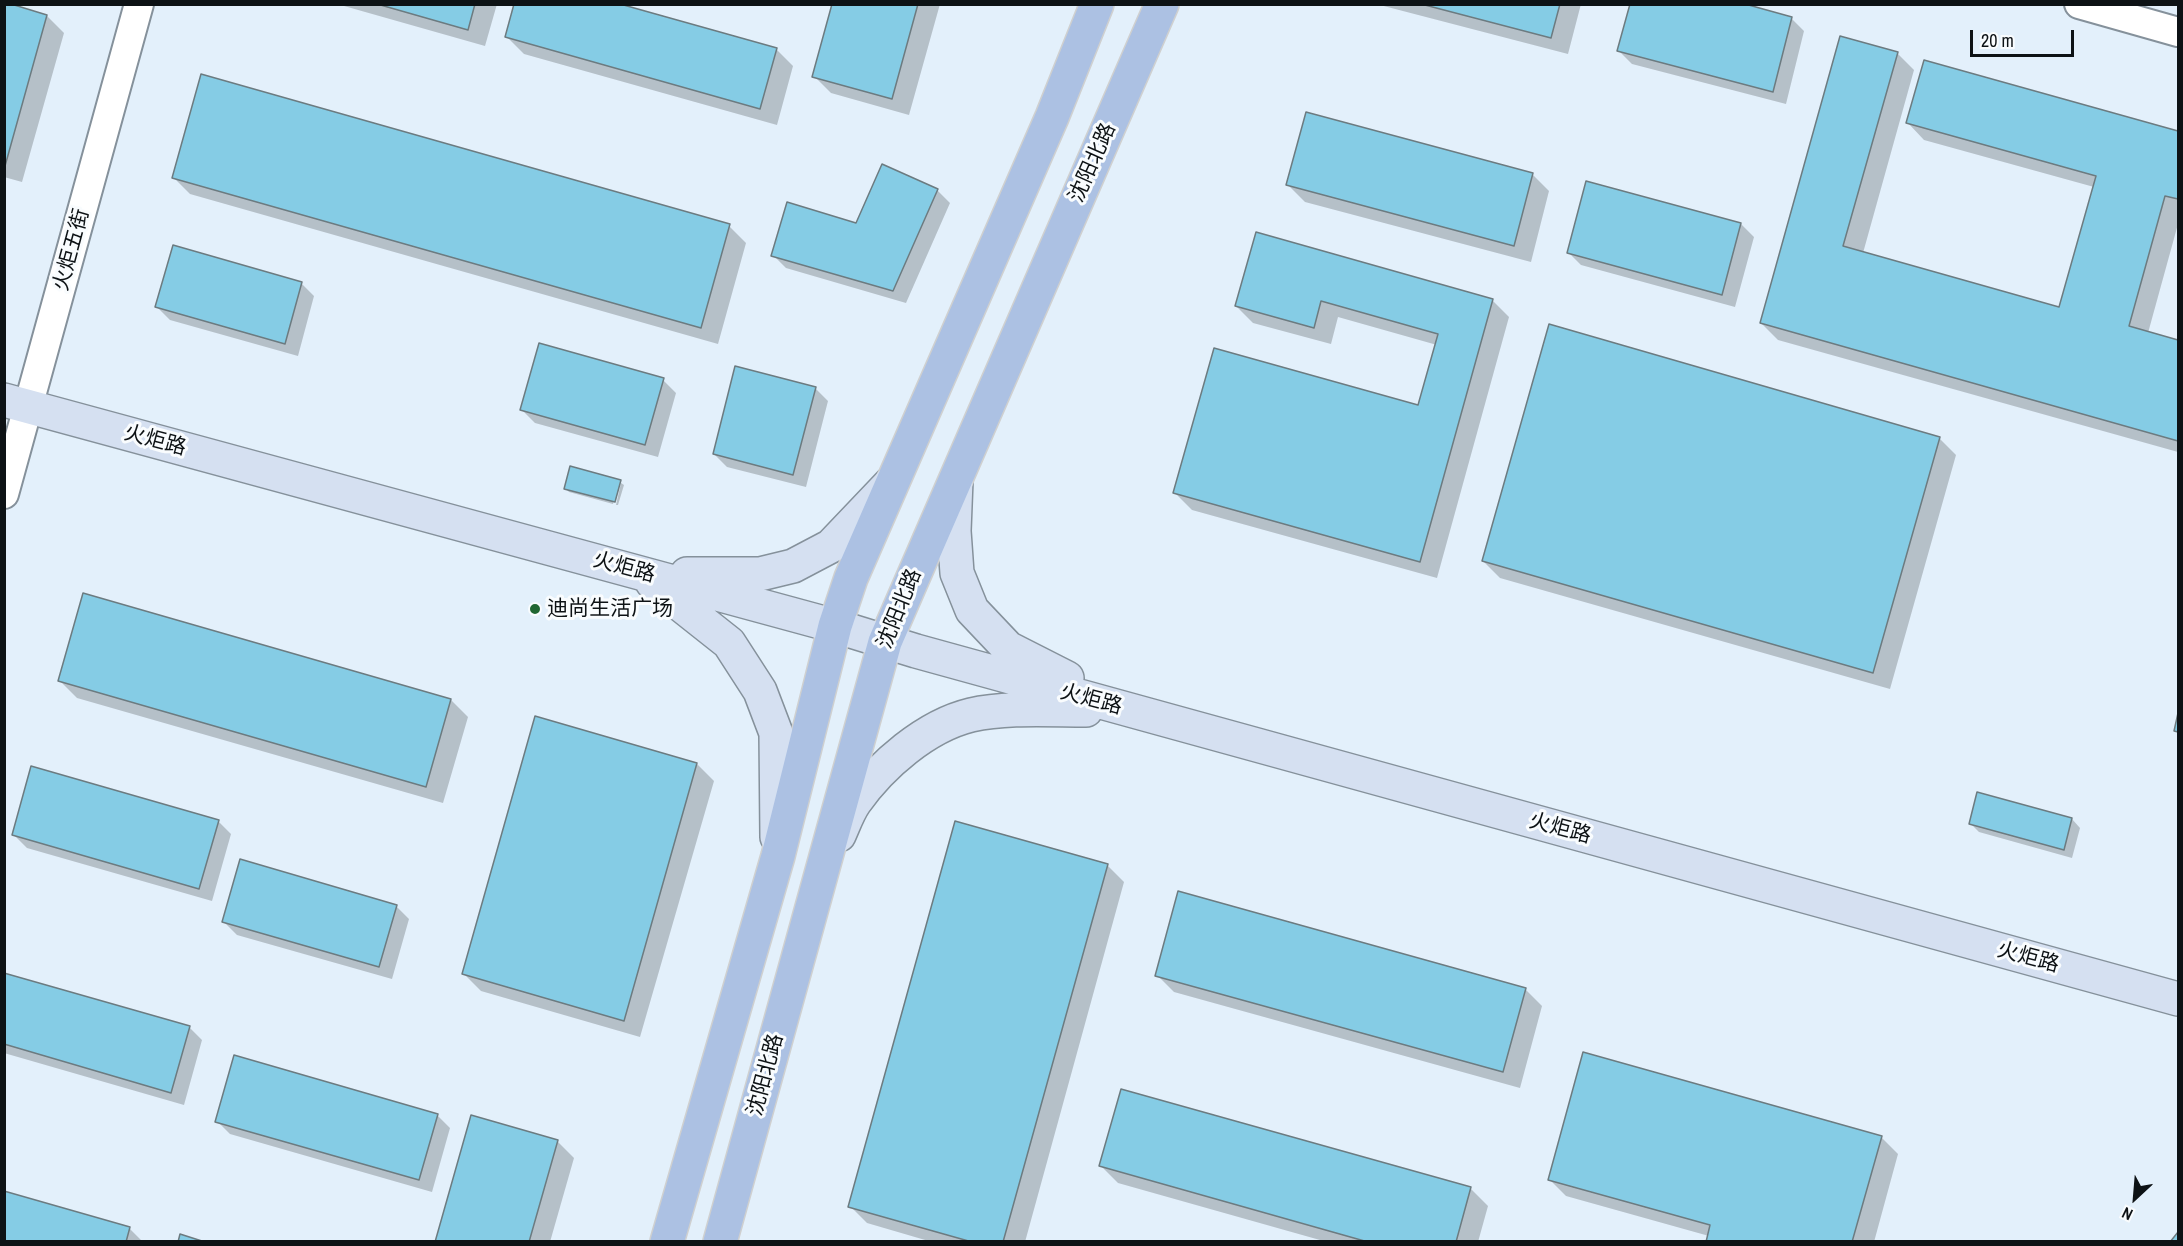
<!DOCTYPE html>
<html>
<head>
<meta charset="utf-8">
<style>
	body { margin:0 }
	#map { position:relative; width:2183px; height:1246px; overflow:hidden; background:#e3f0fb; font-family:"Archivo Narrow",sans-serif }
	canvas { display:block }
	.frame { position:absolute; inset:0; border:6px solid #0d1215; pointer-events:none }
	.north { position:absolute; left:2105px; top:1168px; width:60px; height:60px; -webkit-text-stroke:4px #f9fcfe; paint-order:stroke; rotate:206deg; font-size:16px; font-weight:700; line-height:24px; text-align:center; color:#0d1215 }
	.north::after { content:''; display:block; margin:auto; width:21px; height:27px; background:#0d1215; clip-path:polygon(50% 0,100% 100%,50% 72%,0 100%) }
	.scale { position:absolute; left:1970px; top:30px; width:104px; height:27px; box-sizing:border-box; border:3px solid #0d1215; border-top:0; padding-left:8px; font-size:18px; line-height:21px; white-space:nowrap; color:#0d1215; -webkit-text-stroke:4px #f9fcfe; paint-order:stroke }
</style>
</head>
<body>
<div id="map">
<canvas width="2183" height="1246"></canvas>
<div class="frame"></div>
<div class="north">N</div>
<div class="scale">20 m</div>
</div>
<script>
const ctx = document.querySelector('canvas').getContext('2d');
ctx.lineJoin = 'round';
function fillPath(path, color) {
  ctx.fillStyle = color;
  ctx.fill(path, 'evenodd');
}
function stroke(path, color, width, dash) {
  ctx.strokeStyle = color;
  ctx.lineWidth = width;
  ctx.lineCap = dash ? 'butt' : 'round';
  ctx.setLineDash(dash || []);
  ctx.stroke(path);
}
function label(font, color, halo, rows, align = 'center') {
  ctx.font = font + ' "Archivo Narrow","Noto Sans SC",sans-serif';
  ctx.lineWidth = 6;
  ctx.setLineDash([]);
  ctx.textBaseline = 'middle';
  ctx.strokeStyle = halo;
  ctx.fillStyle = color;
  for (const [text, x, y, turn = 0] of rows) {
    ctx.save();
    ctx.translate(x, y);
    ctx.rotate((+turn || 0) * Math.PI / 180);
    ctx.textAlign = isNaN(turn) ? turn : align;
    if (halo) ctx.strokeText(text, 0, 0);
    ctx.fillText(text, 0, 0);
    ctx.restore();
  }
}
fillPath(new Path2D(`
	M 4,4 L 47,16 L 64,33 L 22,182 L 4,177 Z
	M 337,4 L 497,4 L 485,46 Z
	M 834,4 L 940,4 L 909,115 L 831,93 L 814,76 Z
	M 1376,4 L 1581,4 L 1568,54 Z
	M 1791,18 L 1804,31 L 1786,104 L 1632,64 L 1619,51 Z
	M 507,37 L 776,49 L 793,66 L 777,125 L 524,54 Z
	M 1897,53 L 1914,70 L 1863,253 L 2060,309 L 2094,187 L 1924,140 L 1908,123 L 1925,61 L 2178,132 L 2178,224 L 2148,333 L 2178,342 L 2178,452 L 1778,340 L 1761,323 Z
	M 1532,174 L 1549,191 L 1531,262 L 1305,202 L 1288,185 Z
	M 173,177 L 729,226 L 746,243 L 718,344 L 190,194 Z
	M 937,190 L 950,203 L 906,303 L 786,268 L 773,255 L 857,225 Z
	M 1741,224 L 1754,237 L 1735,307 L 1581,265 L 1568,252 Z
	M 1257,234 L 1492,300 L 1509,317 L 1437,578 L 1192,510 L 1175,493 L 1419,407 L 1437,345 L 1338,317 L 1331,344 L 1253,323 L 1236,306 Z
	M 301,283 L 314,296 L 298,356 L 170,320 L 157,307 Z
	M 663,380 L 676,393 L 658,457 L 535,423 L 522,410 Z
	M 815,388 L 828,401 L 806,487 L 727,467 L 714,454 Z
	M 1939,438 L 1956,455 L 1890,689 L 1500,578 L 1483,561 Z
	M 619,482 L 613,504 L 569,492 L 565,488 Z
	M 621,483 L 624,485 L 618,505 L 616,505 Z
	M 60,681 L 451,700 L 468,717 L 443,803 L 77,698 Z
	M 697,764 L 714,781 L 640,1037 L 481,991 L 464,974 Z
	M 2072,819 L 2080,828 L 2072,858 L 1979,832 L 1970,823 Z
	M 218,821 L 231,834 L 212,901 L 27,848 L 14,835 Z
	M 1107,865 L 1124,882 L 1025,1242 L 932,1242 L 867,1223 L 850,1206 Z
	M 396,906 L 409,919 L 392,979 L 237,935 L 224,922 Z
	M 4,974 L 189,1027 L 202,1040 L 184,1105 L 4,1053 Z
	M 1157,975 L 1525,989 L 1542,1006 L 1520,1088 L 1174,992 Z
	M 1122,1091 L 1471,1189 L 1488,1206 L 1478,1242 L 1327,1242 L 1118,1183 L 1101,1166 Z
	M 437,1115 L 450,1128 L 432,1192 L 230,1134 L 217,1121 Z
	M 1881,1137 L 1898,1154 L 1874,1242 L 1707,1242 L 1709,1236 L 1566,1196 L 1549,1179 Z
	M 557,1141 L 574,1158 L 550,1242 L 437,1242 Z
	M 4,1193 L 130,1229 L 143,1242 L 4,1242 Z`), '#0003');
const building = new Path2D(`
	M 4,4 L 11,4 L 47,15 L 5,166 Z
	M 377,4 L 475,4 L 468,30 Z
	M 514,4 L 620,4 L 777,48 L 760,109 L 505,37 Z
	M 832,4 L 918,4 L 892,99 L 812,77 Z
	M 1421,4 L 1560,4 L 1551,38 Z
	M 1630,4 L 1745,4 L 1792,17 L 1773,92 L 1617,51 Z
	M 1840,36 L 1898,52 L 1843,246 L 2059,307 L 2096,176 L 1906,123 L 1924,60 L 2178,131 L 2178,199 L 2165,196 L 2129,326 L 2178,340 L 2178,441 L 1760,323 Z
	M 201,74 L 730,224 L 701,328 L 172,178 Z
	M 1306,112 L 1533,173 L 1514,246 L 1286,185 Z
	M 882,164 L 938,189 L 893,291 L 771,256 L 787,202 L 856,223 Z
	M 1586,181 L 1741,223 L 1722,295 L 1567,253 Z
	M 1256,232 L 1493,299 L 1420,562 L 1173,493 L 1214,348 L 1418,405 L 1438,334 L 1321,301 L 1314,328 L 1235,306 Z
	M 173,245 L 302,282 L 285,344 L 155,307 Z
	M 1549,324 L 1940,437 L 1873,673 L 1482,561 Z
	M 539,343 L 664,378 L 645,445 L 520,410 Z
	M 735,366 L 816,387 L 793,475 L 713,454 Z
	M 570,466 L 621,480 L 615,502 L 564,489 Z
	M 83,593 L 451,699 L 426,787 L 58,681 Z
	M 2178,713 L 2178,732 L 2174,731 Z
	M 535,716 L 697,763 L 624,1021 L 462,974 Z
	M 31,766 L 219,820 L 199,889 L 12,835 Z
	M 1977,792 L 2072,818 L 2064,850 L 1969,824 Z
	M 955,821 L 1108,864 L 1003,1242 L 972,1242 L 848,1207 Z
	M 240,859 L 397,905 L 379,967 L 222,922 Z
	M 1178,891 L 1526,988 L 1503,1072 L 1155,976 Z
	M 4,973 L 190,1026 L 171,1093 L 4,1044 Z
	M 1583,1052 L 1882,1136 L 1852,1242 L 1706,1242 L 1710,1225 L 1548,1180 Z
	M 234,1055 L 438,1114 L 419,1180 L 215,1122 Z
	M 1121,1089 L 1471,1187 L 1456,1242 L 1368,1242 L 1099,1166 Z
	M 471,1115 L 558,1140 L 529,1242 L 435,1242 Z
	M 4,1191 L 130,1227 L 126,1242 L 4,1242 Z
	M 2178,1232 L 2178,1242 L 2170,1242 Z
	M 180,1234 L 205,1242 L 178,1242 Z`);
fillPath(building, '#85cce5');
stroke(building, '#6c7b80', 1.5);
const minor = new Path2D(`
	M 2079,4 L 2178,32
	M 4,494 L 139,4`);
const secondary = new Path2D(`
	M 4,400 L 835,626 L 916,651 L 2178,999
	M 956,480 L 954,531 L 957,573 L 972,610 L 1008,648 L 1067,678
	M 687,574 L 760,574 L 793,566 L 831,546 L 891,483
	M 652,582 L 729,643 L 760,691 L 776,733 L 777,837
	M 839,835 C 844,824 848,812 855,802 C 881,765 926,726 971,715 C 1006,707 1050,710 1086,710`);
const primary = new Path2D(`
	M 667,1242 L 778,856 L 835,626 L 851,578 L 1052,117 L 1097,4
	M 720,1242 L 885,642 L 1162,4`);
stroke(minor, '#85919b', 32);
stroke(secondary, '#85919b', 36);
stroke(primary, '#cfd0d0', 36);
stroke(minor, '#fff', 28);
stroke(secondary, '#d5e0f1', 33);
stroke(primary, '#acc1e3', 33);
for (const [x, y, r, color] of [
	[535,609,6,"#1f6632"]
]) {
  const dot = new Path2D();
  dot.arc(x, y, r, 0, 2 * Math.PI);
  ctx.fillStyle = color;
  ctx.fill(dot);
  stroke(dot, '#f9fcfe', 2);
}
label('21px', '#0d1215', '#f9fcfe', [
	["沈阳北路",1093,163,-66],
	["火炬五街",72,250,-75],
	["火炬路",155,441,15],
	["火炬路",624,568,15],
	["沈阳北路",900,609,-68],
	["火炬路",1091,700,15],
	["火炬路",1560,829,15],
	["火炬路",2028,958,15],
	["沈阳北路",766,1075,-75]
]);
label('21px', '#0d1215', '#f9fcfe', [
	["迪尚生活广场",547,609]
], 'left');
</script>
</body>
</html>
